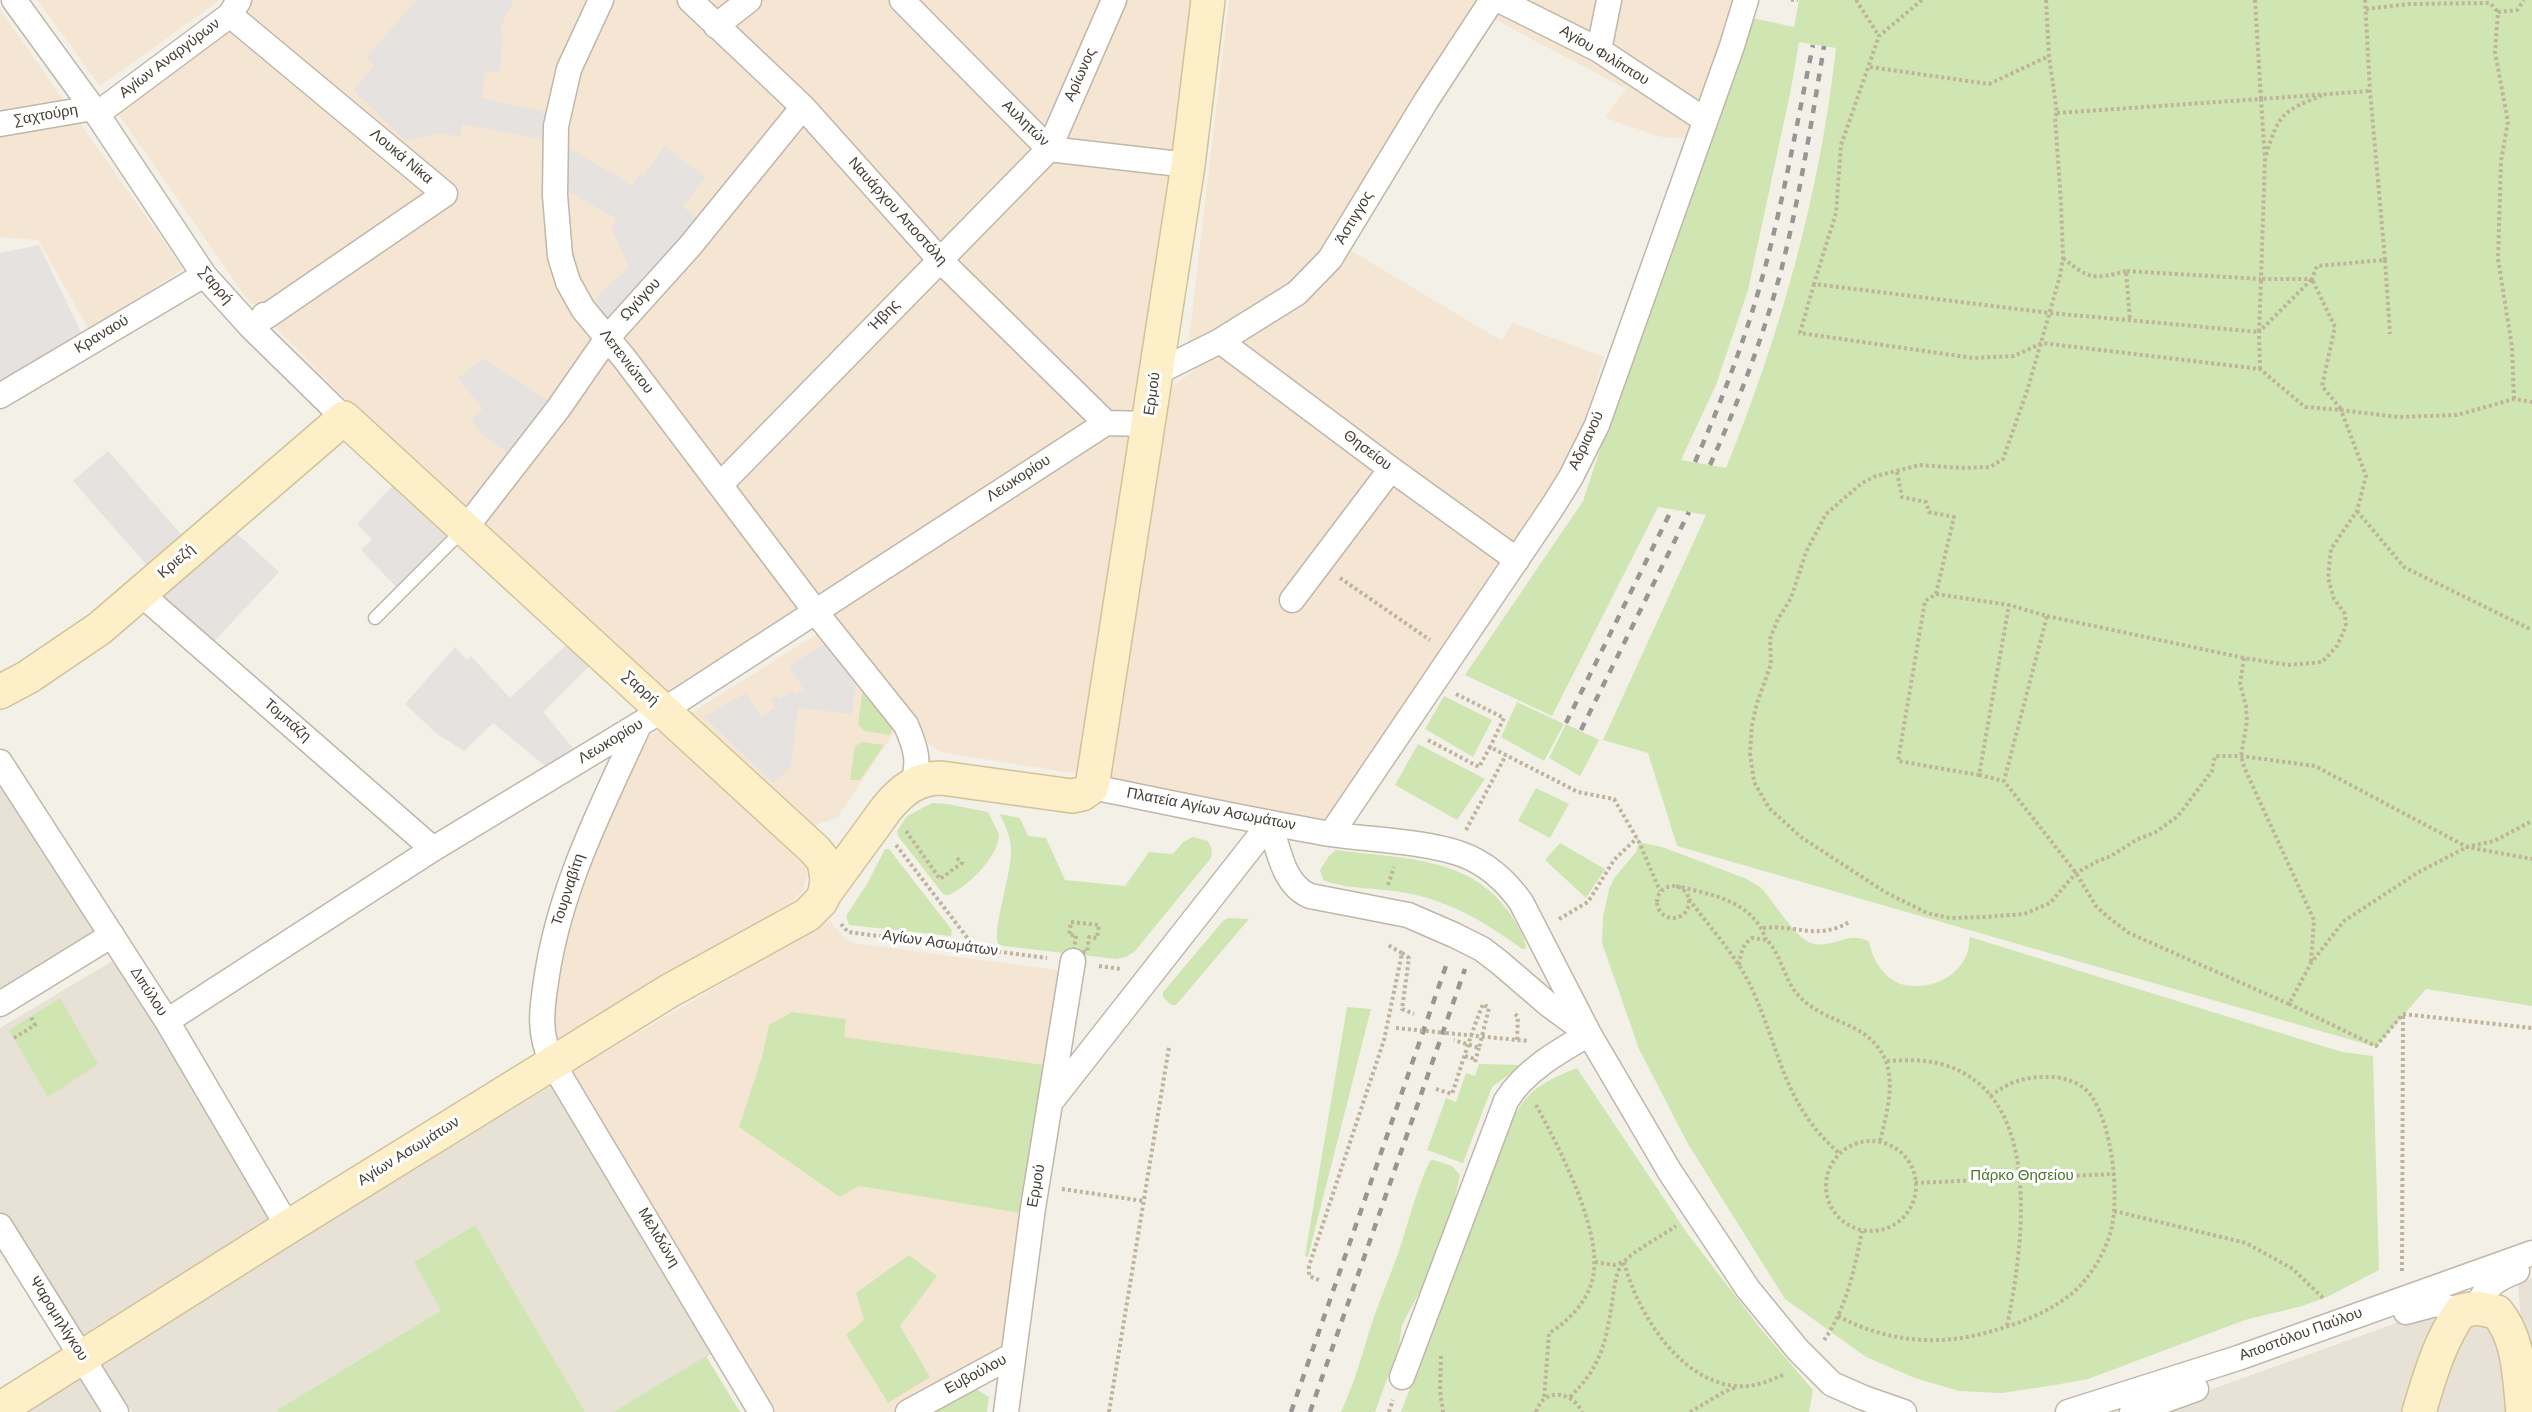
<!DOCTYPE html>
<html>
<head>
<meta charset="utf-8">
<style>
	body { margin:0 }
	canvas { display:block; background:#f3f0e8 }
</style>
</head>
<body>
<canvas width="2532" height="1412"></canvas>
<script>
const ctx = document.querySelector('canvas').getContext('2d');
ctx.lineJoin = 'round';
function fillPath(path, color) {
  ctx.fillStyle = color;
  ctx.fill(path, 'evenodd');
}
function stroke(path, color, width, dash) {
  ctx.strokeStyle = color;
  ctx.lineWidth = width;
  ctx.lineCap = dash ? 'butt' : 'round';
  ctx.setLineDash(dash || []);
  ctx.stroke(path);
}
function label(font, color, halo, rows, align = 'center') {
  ctx.font = font + ' "Nunito Sans",sans-serif';
  ctx.lineWidth = 6;
  ctx.setLineDash([]);
  ctx.textBaseline = 'middle';
  ctx.strokeStyle = halo;
  ctx.fillStyle = color;
  for (const [text, x, y, turn = 0] of rows) {
    ctx.save();
    ctx.translate(x, y);
    ctx.rotate((+turn || 0) * Math.PI / 180);
    ctx.textAlign = isNaN(turn) ? turn : align;
    if (halo) ctx.strokeText(text, 0, 0);
    ctx.fillText(text, 0, 0);
    ctx.restore();
  }
}
fillPath(new Path2D(`
	M 0,775 L 114,940 L 0,1011 Z
	M 124,954 L 281,1222 L 82,1346 L 0,1212 L 0,1028 Z
	M 554,1084 L 715,1352 L 613,1412 L 585,1412 L 475,1225 L 414,1262 L 442,1309 L 277,1410 L 278,1412 L 132,1412 L 101,1362 Z
	M 2532,1278 L 2532,1412 L 2529,1412 L 2518,1283 Z
	M 2419,1315 L 2495,1322 L 2512,1412 L 2148,1412 Z
	M 84,1376 L 106,1412 L 24,1412 Z`), '#e7e1d6');
fillPath(new Path2D(`
	M 37,0 L 220,0 L 100,86 Z
	M 249,0 L 1192,0 L 1137,415 L 1348,249 L 1502,341 L 1512,323 L 1604,357 L 1582,432 L 1549,488 L 1328,820 L 1090,776 L 941,752 L 926,742 L 823,614 L 677,713 L 444,501 L 245,296 L 119,115 L 237,22 Z
	M 1229,0 L 1745,0 L 1698,140 L 1662,137 L 1605,118 L 1626,89 L 1494,19 L 1298,282 L 1188,348 Z
	M 0,10 L 183,269 L 89,330 L 38,240 L 0,237 Z
	M 830,626 L 896,730 L 837,818 L 812,826 L 686,716 Z
	M 665,731 L 804,862 L 807,876 L 803,891 L 790,903 L 555,1040 L 548,1028 L 581,864 L 646,738 L 656,732 Z
	M 830,920 L 839,932 L 852,943 L 1065,971 L 1006,1346 L 904,1412 L 771,1412 L 568,1074 Z`), '#f5e6d3');
fillPath(new Path2D(`
	M 1799,0 L 2532,0 L 2532,1006 L 2426,989 L 2376,1047 L 1677,846 L 1648,753 L 1603,740 L 1706,515 L 1658,507 L 1552,716 L 1465,675 L 1583,501 L 1743,16 L 1794,27 ZM 1799,42 L 1836,48 C 1820,193 1781,333 1726,468 L 1681,460 L 1716,385 L 1748,290 L 1791,89 Z
	M 864,680 L 894,724 L 890,735 L 864,731 L 858,725 Z
	M 1444,696 L 1492,720 L 1473,757 L 1425,729 Z
	M 1517,702 L 1564,724 L 1544,761 L 1501,737 Z
	M 1566,724 L 1599,740 L 1580,776 L 1549,758 Z
	M 862,742 L 884,745 L 860,780 L 850,780 L 855,746 Z
	M 1418,744 L 1485,779 L 1457,820 L 1395,785 Z
	M 1536,788 L 1569,804 L 1550,838 L 1518,821 Z
	M 932,803 L 947,804 L 988,812 L 999,834 C 1000,855 967,888 948,895 L 943,894 L 898,836 L 897,831 L 907,816 Z
	M 1000,814 L 1020,818 L 1028,836 L 1046,838 L 1065,880 L 1125,886 L 1149,852 L 1173,854 L 1183,842 L 1193,837 L 1208,841 L 1212,850 L 1211,858 L 1135,951 L 1126,957 L 1116,959 L 1003,946 L 998,944 C 992,929 1012,873 1011,850 C 1011,837 1005,826 1000,814 Z
	M 1639,842 L 1662,847 L 1747,879 C 1751,882 1756,884 1760,887 C 1774,900 1795,940 1814,944 C 1833,948 1851,930 1869,942 C 1877,976 1900,994 1935,983 C 1948,979 1960,969 1966,956 C 1969,951 1969,943 1970,937 L 2342,1052 L 2373,1056 L 2379,1270 L 2327,1297 L 2302,1306 L 2245,1320 L 2088,1379 L 2055,1385 L 2002,1393 L 1959,1391 L 1915,1378 L 1866,1357 L 1785,1299 L 1688,1144 L 1639,1049 L 1602,943 L 1603,917 L 1609,889 L 1615,877 L 1636,852 Z
	M 1560,843 L 1605,869 L 1586,898 L 1545,860 Z
	M 885,849 L 889,849 L 952,930 L 951,936 L 849,925 L 846,916 L 867,884 Z
	M 1336,850 C 1401,859 1471,855 1511,915 C 1517,925 1525,937 1526,948 L 1522,949 C 1484,921 1448,900 1401,892 C 1377,888 1344,889 1323,880 L 1320,870 L 1329,856 Z
	M 1229,918 L 1249,919 L 1176,1005 L 1171,1005 L 1163,997 L 1163,992 L 1224,920 Z
	M 60,998 L 98,1064 L 48,1097 L 9,1030 Z
	M 1347,1007 L 1371,1009 L 1308,1257 L 1305,1256 Z
	M 792,1012 L 846,1019 L 844,1037 L 1044,1065 L 1020,1213 L 859,1186 L 840,1197 L 739,1127 L 762,1057 L 769,1025 Z
	M 1479,1064 L 1522,1065 L 1492,1087 L 1463,1163 L 1427,1150 L 1446,1098 L 1456,1102 L 1466,1073 L 1475,1076 Z
	M 1577,1068 L 1687,1233 L 1760,1328 L 1813,1390 L 1809,1412 L 1401,1412 L 1507,1129 C 1525,1092 1539,1083 1577,1068 Z
	M 1434,1160 L 1452,1166 L 1460,1175 L 1454,1203 L 1430,1272 L 1402,1325 L 1399,1346 L 1375,1412 L 1341,1412 C 1354,1384 1362,1355 1371,1326 C 1381,1295 1395,1266 1404,1235 C 1412,1209 1418,1186 1430,1161 Z
	M 475,1225 L 585,1412 L 278,1412 L 277,1410 L 441,1310 L 414,1262 Z
	M 909,1255 L 937,1276 L 900,1326 L 930,1377 L 888,1403 L 846,1335 L 864,1320 L 856,1293 Z
	M 706,1356 L 740,1412 L 613,1412 Z
	M 976,1389 L 989,1397 L 987,1412 L 929,1412 L 968,1391 Z`), '#cfe6b2');
fillPath(new Path2D(`
	M 417,0 L 514,0 L 501,26 L 503,41 L 499,73 L 485,71 L 482,98 L 546,112 L 545,140 L 462,124 L 460,136 L 438,134 L 406,141 L 354,91 L 374,65 L 366,58 Z
	M 664,146 L 705,177 L 683,207 L 702,222 L 608,325 L 595,299 L 629,267 L 611,227 L 616,218 L 568,191 L 569,148 L 632,185 L 640,174 L 644,176 Z
	M 39,245 L 82,334 L 0,385 L 0,253 Z
	M 484,359 L 553,404 L 512,456 L 482,434 L 471,419 L 483,409 L 458,378 Z
	M 108,451 L 193,548 L 224,522 L 279,572 L 206,650 L 140,593 L 158,578 L 73,481 Z
	M 393,485 L 452,541 L 401,592 L 361,550 L 372,539 L 357,524 Z
	M 579,633 L 601,654 L 543,712 L 582,759 L 556,775 L 493,723 L 464,751 L 437,734 L 405,704 L 455,647 L 467,660 L 471,656 L 510,698 Z
	M 831,640 L 857,676 L 852,714 L 798,708 L 791,767 L 773,783 L 704,717 L 746,693 L 761,717 L 775,708 L 771,699 L 777,696 L 779,699 L 793,691 L 796,695 L 804,690 L 789,666 Z`), '#e5e2df');
const lane = new Path2D(`
	M 375,618 L 463,530`);
const street = new Path2D(`
	M 14,0 L 97,114 L 204,275 L 251,327 L 344,418
	M 601,0 L 569,69 L 556,126 L 555,195 L 560,256 L 568,282 L 583,309 L 624,358 L 822,620 L 906,725 C 915,746 921,762 912,784
	M 690,0 L 803,107 L 940,260 L 1106,423
	M 902,0 L 1049,149 L 1188,165
	M 1499,0 L 1599,50 L 1705,120
	M 230,15 L 445,194 L 267,316 L 264,315 L 264,318 L 251,327
	M 716,26 L 749,0
	M 1599,50 L 1609,0
	M 97,114 L 230,15 L 239,0
	M 0,124 L 93,108
	M 1220,341 L 1391,469 L 1517,560
	M 1156,373 L 1220,341 L 1297,293 L 1330,259 L 1426,101 L 1492,0
	M 0,396 L 204,275
	M 721,484 L 1049,149 L 1114,0
	M 465,529 L 558,409 L 608,337 L 690,246 L 803,107
	M 140,593 L 433,849
	M 1292,600 L 1391,469
	M 639,725 C 602,807 561,884 547,975 C 542,1007 537,1033 553,1064 L 761,1412
	M 0,762 L 167,1021 L 288,1227
	M 1092,787 C 1171,803 1251,820 1330,834 C 1371,840 1423,841 1461,854 C 1486,863 1506,881 1521,902 L 1589,1034 L 1670,1172 L 1748,1289 L 1798,1350 L 1832,1384 L 1864,1398 L 1904,1412
	M 1270,823 C 1278,848 1283,885 1310,896 L 1408,915 L 1454,935 L 1482,949 L 1499,962 L 1548,1004 L 1589,1034 C 1559,1051 1524,1071 1506,1101 L 1402,1377
	M 1331,834 L 1553,506 L 1571,477 L 1597,425 L 1732,46 L 1746,0
	M 0,1004 L 112,935
	M 167,1021 L 433,849 L 681,699 L 1106,423 L 1149,424
	M 1053,1099 L 1270,823
	M 0,1226 L 116,1412
	M 2477,1308 C 2484,1287 2496,1279 2517,1271
	M 2406,1312 L 2436,1304 L 2461,1311
	M 908,1412 L 1013,1355
	M 1006,1412 L 1033,1208 L 1073,961
	M 2068,1412 L 2238,1358 L 2532,1253
	M 2132,1412 L 2196,1389`);
const secondary = new Path2D(`
	M 0,692 L 28,677 L 100,628 L 344,418 L 815,850 L 824,861 L 827,879 L 825,893 L 821,901 L 807,915 L 669,991 L 288,1227 L 0,1409
	M 1092,787 L 1188,165 L 1208,0
	M 825,893 L 887,808 C 902,790 917,778 941,778 L 1072,796 L 1082,794 L 1092,787
	M 2419,1412 C 2430,1376 2439,1342 2461,1311 L 2477,1308 L 2497,1312 C 2520,1340 2519,1377 2523,1412`);
stroke(lane, '#bfb7aa', 15);
stroke(street, '#bfb7aa', 27);
stroke(secondary, '#d2c299', 36);
stroke(new Path2D(`
	M 1791,0 L 1798,0
	M 1856,0 L 1879,36
	M 1922,0 L 1879,36 L 1841,145 L 1836,213 L 1814,284 L 2050,313 L 2259,332 L 2261,279 L 2312,279 L 2317,266 L 2385,260 L 2370,91 L 2365,0
	M 2046,0 L 2049,56 L 2057,113 L 2055,116 L 2061,203 L 2063,258 L 2060,276 L 2028,388 L 2003,459 L 1990,467 L 1961,468 L 1920,465 L 1876,476 L 1862,483 L 1826,514 L 1806,552 L 1791,598 L 1778,619 L 1770,639 L 1771,664 L 1757,703 L 1752,725 L 1750,753 L 1754,782 L 1769,808 L 1801,837 L 1885,892 L 1927,913 L 1950,918 L 1985,917 L 2024,914 L 2050,903 L 2076,873 L 2098,861 L 2111,856 L 2136,840 L 2156,832 L 2178,816 L 2212,771 L 2215,756 L 2241,756 L 2315,766 L 2467,847 L 2532,859
	M 2255,0 L 2261,99 L 2370,91
	M 2366,9 L 2410,4 L 2490,3 L 2498,12
	M 1870,67 L 1989,84 L 2049,56
	M 2057,113 L 2261,99 L 2265,159 L 2261,279 L 2126,271 L 2130,320
	M 2266,155 C 2279,113 2283,111 2323,95
	M 2063,258 C 2089,279 2093,280 2126,271
	M 2385,260 L 2390,334
	M 1814,284 L 1800,333 L 1973,358 L 2014,356 L 2042,343 L 2260,369 L 2305,407 L 2341,410
	M 2260,369 L 2259,332 L 2312,279 L 2335,327 L 2322,386 L 2341,409
	M 2514,399 L 2512,347 L 2498,259 L 2501,161 L 2508,122 L 2495,52 L 2498,12 L 2517,10 L 2524,0
	M 1897,472 L 1902,497 L 1926,502 L 1929,512 L 1954,517 L 1936,594 L 1925,601 L 1898,761 L 1979,775 L 2009,605
	M 2357,511 L 2404,567 L 2532,630
	M 1340,578 L 1430,640
	M 1936,594 L 2009,605 L 2047,616 L 2004,781 L 2076,873 L 2096,906 L 2108,917 L 2129,933 L 2289,1004 L 2311,963 L 2344,921 L 2417,873 L 2467,847 L 2494,841 L 2532,821
	M 2047,616 L 2244,658 L 2288,665 L 2322,662 L 2337,646 L 2346,626 L 2345,614 L 2334,599 L 2328,578 L 2331,549 L 2357,511 L 2366,476 L 2341,410 L 2398,417 L 2457,415 L 2514,399 L 2532,402
	M 2244,658 L 2240,684 L 2246,706 L 2247,721 L 2241,756 L 2244,767 L 2314,920 L 2311,962
	M 1456,694 L 1504,718 L 1490,747
	M 1428,740 L 1479,767 L 1490,747 L 1578,792 L 1614,799 L 1639,842 L 1660,891
	M 1979,775 L 2004,781
	M 1466,830 L 1506,755
	M 906,831 L 940,879 L 962,863 L 956,857
	M 896,845 L 976,949
	M 1388,885 L 1394,867
	M1657 902a16 16 0 1 1 32 0a16 16 0 1 1-32 0Z
	M 1676,886 C 1710,894 1754,901 1766,940
	M 1689,899 C 1710,928 1737,956 1752,989 C 1781,1052 1783,1104 1839,1153
	M 1559,919 L 1588,902 L 1614,860 L 1637,838
	M 1071,922 L 1099,925 L 1097,938 L 1089,937 L 1087,952 L 1074,951 L 1076,935 L 1069,935 Z
	M 841,924 L 848,932 L 1047,958
	M 1763,928 C 1796,924 1817,941 1849,922
	M 1402,953 L 1409,958 L 1402,1009 L 1414,1014
	M 1739,965 C 1741,953 1742,945 1752,938 L 1767,940 C 1783,957 1784,983 1802,999 C 1816,1013 1836,1019 1854,1028 C 1903,1054 1891,1097 1880,1141
	M 1099,966 L 1121,969
	M 2289,1004 L 2376,1046 L 2402,1015
	M 1515,1014 L 1518,1017 L 1517,1040
	M 2403,1014 L 2532,1028
	M 1446,1033 L 1528,1041
	M 14,1038 L 35,1025 L 31,1017
	M 1465,1056 L 1472,1058 L 1472,1061
	M 1887,1061 C 1905,1060 1923,1059 1941,1064 C 2046,1092 2023,1247 2007,1326
	M 1475,1062 L 1479,1048
	M 1436,1089 L 1452,1094 C 1462,1064 1471,1033 1483,1004 L 1489,1008 L 1479,1048 L 1454,1040
	M 1536,1105 C 1558,1145 1603,1232 1593,1277 C 1589,1300 1568,1322 1549,1333 L 1544,1399
	M1826 1186a45 45 0 1 1 90 0a45 45 0 1 1-90 0Z
	M 1915,1183 L 2114,1174
	M 1062,1189 L 1144,1201
	M 2114,1211 L 2246,1243 L 2293,1269 L 2324,1299
	M 1595,1262 L 1614,1265 L 1624,1262 C 1637,1312 1679,1381 1736,1386 C 1752,1388 1770,1381 1785,1374
	M 2402,1271 L 2403,1014
	M 1319,1280 L 1309,1276 L 1309,1266 L 1384,1040 L 1402,953 L 1386,944
	M 1838,1316 C 1886,1342 1940,1347 1992,1331 C 2025,1322 2065,1306 2086,1279 C 2098,1264 2108,1245 2112,1226 C 2119,1191 2112,1127 2092,1097 C 2082,1082 2062,1076 2044,1077 C 2023,1077 2006,1083 1990,1097
	M 1824,1340 C 1846,1310 1855,1267 1862,1231
	M 1441,1356 L 1440,1391 L 1443,1412
	M 1570,1397 C 1600,1368 1606,1343 1612,1303 C 1614,1290 1615,1273 1623,1263 C 1634,1250 1662,1236 1676,1226
	M 1109,1412 L 1169,1047
	M 1389,1412 L 1393,1400
	M 1536,1412 C 1544,1387 1572,1391 1582,1412
	M 1690,1412 L 1724,1392 L 1737,1387`), '#c0b39c', 4, [3, 3]);
stroke(lane, '#fff', 12);
stroke(street, '#fff', 24);
stroke(secondary, '#fdefc8', 33);
stroke(new Path2D(`
	M 1695,462 C 1723,398 1748,332 1766,264 C 1785,192 1798,118 1813,45
	M 1710,465 C 1739,401 1764,335 1782,267 C 1800,194 1812,120 1824,46
	M 1566,723 L 1672,509
	M 1581,730 L 1689,512
	M 1291,1412 L 1448,960
	M 1310,1412 L 1465,969`), '#969696', 4.5, [8, 8]);
stroke(new Path2D(`
	M 1396,1028 L 1446,1033`), '#c0b39c', 4, [3, 3]);
label('15px', '#464037', '#fff', [
	["Αγίου Φιλίππου",1604,56,31],
	["Αγίων Αναργύρων",170,59,-37],
	["Αρίωνος",1081,75,-66],
	["Σαχτούρη",46,116,-10],
	["Αυλητών",1025,124,44],
	["Λουκά Νίκα",401,157,40],
	["Ναυάρχου Αποστόλη",897,212,48],
	["Άστιγγος",1355,218,-59],
	["Σαρρή",215,286,50],
	["Ωγύγου",641,300,-48],
	["Ήβης",885,316,-46],
	["Κραναού",102,335,-31],
	["Λεπενιώτου",626,362,52],
	["Ερμού",1153,394,-82],
	["Αδριανού",1587,441,-65],
	["Θησείου",1367,451,37],
	["Λεωκορίου",1019,479,-33],
	["Κριεζή",177,562,-41],
	["Σαρρή",640,689,43],
	["Τομπάζη",287,721,41],
	["Λεωκορίου",611,742,-31],
	["Πλατεία Αγίων Ασωμάτων",1211,810,11],
	["Τουρναβίτη",569,890,-72],
	["Αγίων Ασωμάτων",940,944,8],
	["Διπύλου",148,992,57],
	["Αγίων Ασωμάτων",409,1152,-32],
	["Ερμού",1037,1186,-80],
	["Μελιδώνη",658,1238,59],
	["Ψαρομηλίγκου",58,1319,58],
	["Αποστόλου Παύλου",2301,1335,-20],
	["Ευβούλου",976,1375,-28]
]);
label('15px', '#49772b', '#fff', [
	["Πάρκο Θησείου",2022,1176]
]);
</script>
</body>
</html>
